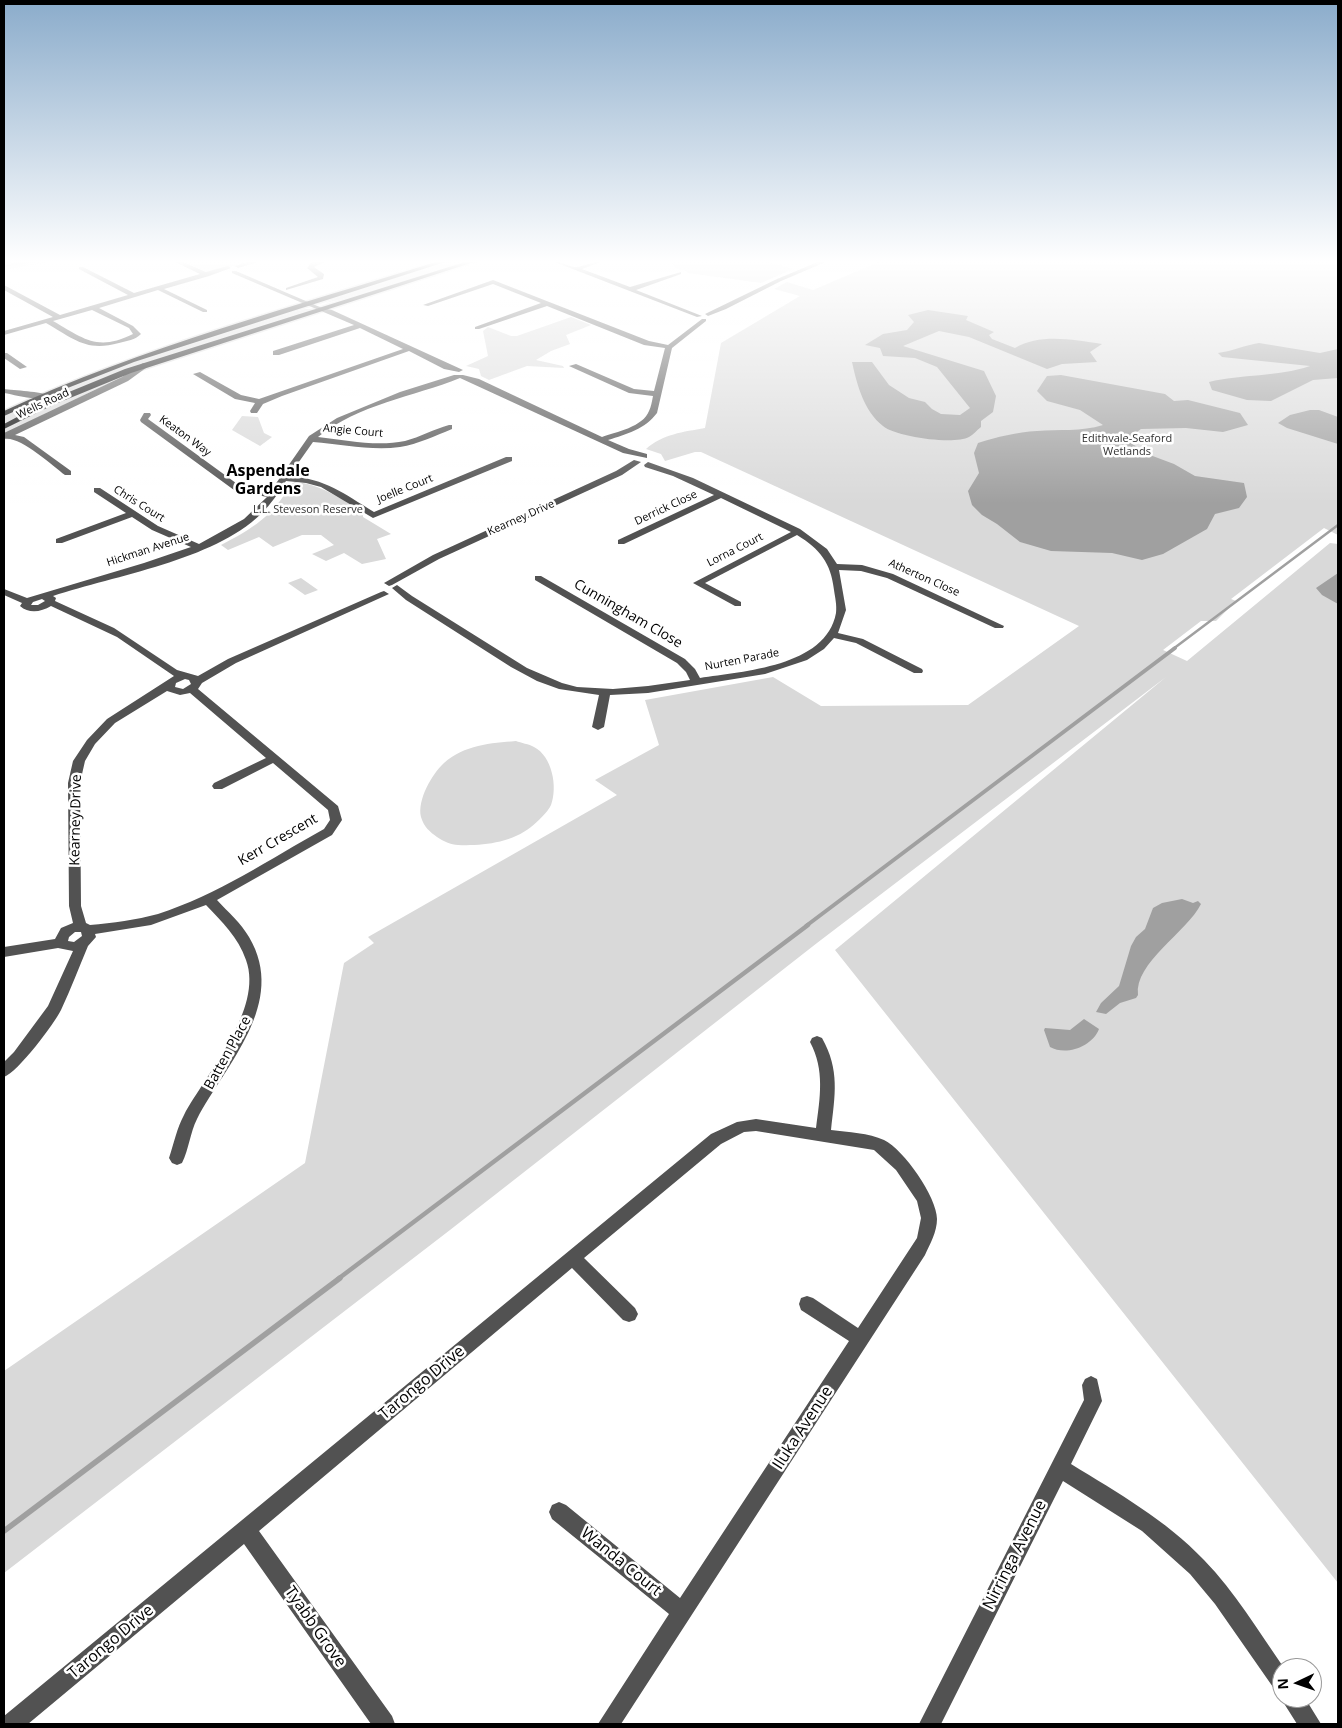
<!DOCTYPE html>
<html>
<head>
<meta charset="utf-8">
<style>
	body { margin:0 }
	#map { position:relative; width:1342px; height:1728px; overflow:hidden; background:#fff; font-family:"Open Sans",sans-serif }
	canvas { display:block }
	.frame { position:absolute; inset:0; border:5px solid #000; pointer-events:none }
	.north { position:absolute; left:1272px; top:1658px; width:50px; height:50px; box-sizing:border-box; background:#fff; border:1px solid #999; border-radius:50%; rotate:267deg; font-size:14px; font-weight:700; line-height:20px; text-align:center; color:#000 }
	.north::after { content:''; display:block; margin:auto; width:18px; height:22px; background:#000; clip-path:polygon(50% 0,100% 100%,50% 72%,0 100%) }
</style>
</head>
<body>
<div id="map">
<canvas width="1342" height="1728"></canvas>
<div class="frame"></div>
<div class="north">N</div>
</div>
<script>
const ctx = document.querySelector('canvas').getContext('2d');
ctx.lineJoin = 'round';
function fillPath(path, color) {
  ctx.fillStyle = color;
  ctx.fill(path, 'evenodd');
}
function stroke(path, color, width, dash) {
  ctx.strokeStyle = color;
  ctx.lineWidth = width;
  ctx.lineCap = dash ? 'butt' : 'round';
  ctx.setLineDash(dash || []);
  ctx.stroke(path);
}
function label(font, color, halo, rows, align = 'center') {
  ctx.font = font + ' "Open Sans",sans-serif';
  ctx.lineWidth = 5;
  ctx.setLineDash([]);
  ctx.textBaseline = 'middle';
  ctx.strokeStyle = halo;
  ctx.fillStyle = color;
  for (const [text, x, y, turn = 0] of rows) {
    ctx.save();
    ctx.translate(x, y);
    ctx.rotate((+turn || 0) * Math.PI / 180);
    ctx.textAlign = isNaN(turn) ? turn : align;
    if (halo) ctx.strokeText(text, 0, 0);
    ctx.fillText(text, 0, 0);
    ctx.restore();
  }
}
fillPath(new Path2D(`
	M 4,261 L 53,261 L 4,270 Z
	M 183,261 L 252,261 L 213,272 L 207,272 Z
	M 452,261 L 468,261 L 339,300 L 325,303 L 354,291 Z
	M 670,261 L 764,261 L 793,269 L 761,283 L 688,273 L 684,270 L 677,269 Z
	M 881,261 L 1338,261 L 1338,535 L 1324,528 L 1231,599 L 1236,601 L 1216,621 L 1201,621 L 1163,650 L 1187,661 L 1330,543 L 1338,544 L 1338,1583 L 835,950 L 1166,677 L 817,943 L 450,1230 L 4,1573 L 4,1371 L 305,1163 L 344,963 L 374,943 L 368,937 L 617,795 L 595,780 L 659,745 L 645,700 L 773,677 L 821,706 L 968,705 L 1079,626 L 701,452 L 695,452 L 665,461 L 661,454 L 646,449 C 663,434 683,432 705,428 L 721,343 L 800,296 L 774,289 L 787,282 L 813,290 Z
	M 305,309 L 311,309 L 309,311 C 205,344 101,376 4,425 L 4,417 C 99,367 203,339 305,309 Z
	M 571,317 L 591,325 L 566,335 L 570,344 L 551,351 L 536,360 L 563,366 L 564,368 L 527,366 L 489,380 L 481,376 L 479,369 L 466,366 L 488,356 L 483,331 L 488,327 L 511,336 L 517,336 Z
	M 133,372 L 125,378 L 109,383 L 4,434 L 4,430 C 45,406 89,390 133,372 Z
	M 242,416 L 258,417 L 264,433 L 272,437 L 260,446 L 232,430 Z
	M 295,482 C 320,484 339,498 360,510 L 363,512 L 363,517 L 391,534 L 377,539 L 386,559 L 362,564 L 344,553 L 326,561 L 312,554 L 334,545 L 321,535 L 302,535 L 273,547 L 259,537 L 228,550 L 221,545 C 252,529 273,516 291,484 Z
	M 301,578 L 318,590 L 305,595 L 288,583 Z
	M 516,741 C 521,743 529,744 534,747 C 552,756 558,787 551,805 C 548,812 537,822 531,827 C 511,843 482,846 458,845 C 451,845 443,841 437,837 C 430,832 424,827 421,817 C 417,800 432,774 444,763 C 464,745 491,743 516,741 Z`), '#d9d9d9');
fillPath(new Path2D(`
	M 928,310 L 968,316 L 966,320 L 994,332 L 989,335 L 992,339 L 1015,348 C 1041,333 1073,340 1102,344 L 1090,352 L 1097,362 L 1062,364 L 1047,369 L 969,337 L 939,331 L 903,346 L 984,371 L 996,396 L 993,412 L 981,421 L 981,427 C 977,430 973,435 969,437 C 954,445 896,437 883,426 C 864,411 857,385 852,362 L 872,362 L 889,385 L 909,398 L 925,402 L 932,409 L 941,414 L 960,415 L 970,408 L 937,367 L 915,358 L 883,356 L 880,348 L 865,345 L 883,334 L 907,330 L 914,322 L 908,315 Z
	M 1259,343 L 1320,353 L 1338,349 L 1338,378 L 1313,380 L 1271,401 L 1247,400 L 1212,390 L 1209,382 C 1242,374 1277,377 1310,366 L 1222,357 L 1218,353 C 1233,351 1245,345 1259,343 Z
	M 1061,375 L 1165,394 L 1174,401 L 1188,400 L 1240,413 L 1248,425 L 1223,432 L 1186,428 L 1141,429 L 1126,440 L 1150,455 L 1174,464 L 1195,476 L 1244,483 L 1247,497 L 1239,508 L 1215,514 L 1207,529 L 1163,554 L 1142,560 L 1112,553 L 1051,551 L 1020,542 L 997,524 L 982,515 L 972,505 L 968,491 L 979,473 L 974,453 L 978,443 C 997,437 1017,432 1037,431 C 1059,429 1081,432 1103,425 L 1080,410 L 1047,401 L 1037,391 L 1047,376 Z
	M 1310,410 L 1319,410 L 1338,417 L 1338,444 L 1287,428 L 1278,423 L 1290,415 Z
	M 1338,573 L 1338,604 L 1322,595 L 1316,588 Z
	M 1182,899 L 1193,903 L 1198,901 L 1201,904 C 1187,932 1134,963 1138,995 L 1136,998 L 1120,1003 L 1106,1014 L 1096,1012 L 1101,1003 L 1119,986 L 1131,946 L 1136,937 L 1145,929 L 1153,908 L 1162,903 Z
	M 1084,1019 L 1099,1029 C 1092,1047 1066,1056 1050,1047 L 1044,1030 L 1045,1028 L 1070,1030 Z`), '#a0a0a0');
stroke(new Path2D(`
	M 4,266 L 34,261`), '#a0a0a0', 2);
stroke(new Path2D(`
	M 1173,649 L 1338,525`), '#a0a0a0', 2.5);
stroke(new Path2D(`
	M 806,926 L 1175,648`), '#a0a0a0', 4);
stroke(new Path2D(`
	M 338,1279 L 808,925`), '#a0a0a0', 4.5);
stroke(new Path2D(`
	M 4,1531 L 340,1278`), '#a0a0a0', 5.5);
const major = new Path2D(`
	M 439,261 L 445,262 L 134,362 L 65,389 L 4,416 L 4,411 C 143,347 293,307 439,261 Z
	M 468,261 L 477,261 L 131,373 L 53,405 L 4,429 L 4,424 L 47,401 L 125,369 Z`);
stroke(major, '#dbdbdb', 3);
fillPath(new Path2D(`
	M 173,261 L 181,261 L 206,272 L 228,266 L 231,268 L 209,276 L 164,289 L 207,310 L 207,312 L 203,312 L 158,290 L 99,308 L 133,326 L 141,334 C 135,340 127,341 119,343 C 86,352 74,339 46,323 L 4,335 L 4,331 L 53,317 L 4,290 L 4,285 L 60,315 L 128,295 L 79,269 L 79,267 L 83,267 L 134,293 L 200,274 ZM 92,310 L 129,328 L 133,334 C 97,352 83,338 53,321 Z
	M 251,261 L 261,261 L 238,268 L 235,266 Z
	M 317,261 L 327,261 L 314,267 L 324,274 L 323,279 L 286,290 L 286,288 L 318,277 L 307,268 L 311,263 Z
	M 552,261 C 561,261 567,266 575,267 C 584,267 594,261 603,261 L 582,269 L 630,287 L 681,272 L 681,274 L 636,290 L 702,316 L 697,317 Z
	M 820,261 L 828,261 L 781,281 L 726,309 L 708,316 L 705,314 L 777,279 Z
	M 232,271 L 236,271 L 322,308 L 332,310 L 463,370 L 459,372 L 444,369 L 409,351 L 282,396 L 263,404 L 257,413 L 251,413 L 250,411 L 255,403 L 235,399 L 193,374 L 200,372 L 241,395 L 259,399 L 403,349 L 360,328 L 279,355 L 273,355 L 273,351 L 354,325 L 232,273 Z
	M 493,280 L 649,341 L 668,345 L 702,319 L 706,319 L 706,321 L 672,348 L 657,413 C 645,429 627,434 608,440 L 629,449 L 647,454 L 647,458 L 623,453 L 460,378 C 413,397 359,404 318,437 C 347,440 376,447 405,441 C 420,437 434,429 449,425 L 452,425 L 452,429 C 435,436 418,444 400,447 C 371,451 342,444 313,442 L 289,476 C 326,479 343,493 374,512 L 506,457 L 512,457 L 512,461 L 373,518 L 321,487 L 306,483 L 286,481 C 279,492 271,504 261,514 C 212,561 116,575 53,596 L 56,598 L 55,601 L 114,628 L 177,670 L 198,676 L 228,659 L 381,592 L 384,591 L 389,594 L 236,663 L 202,683 L 198,689 L 338,806 L 342,820 L 332,835 L 217,900 C 228,912 241,923 249,937 C 288,1003 226,1064 197,1119 C 190,1133 189,1149 182,1163 L 177,1165 L 172,1163 L 169,1158 C 174,1143 177,1128 184,1115 C 206,1074 264,1009 246,960 C 238,937 222,922 206,905 L 151,925 L 95,934 L 96,937 L 88,946 C 79,967 71,989 61,1010 C 54,1024 18,1072 4,1077 L 4,1062 L 14,1052 L 48,1006 L 73,951 L 58,948 L 4,957 L 4,947 L 55,939 L 61,928 L 73,923 L 69,906 L 68,783 L 73,761 L 87,740 L 107,719 L 174,676 L 117,637 L 51,606 C 41,612 29,614 20,606 L 22,603 L 4,595 L 4,589 L 27,598 L 144,563 L 191,547 L 152,530 L 132,517 L 62,543 L 56,543 L 56,539 L 126,513 L 94,492 L 94,488 L 100,488 L 158,526 L 199,544 L 244,519 L 267,497 L 234,490 L 141,422 L 140,420 L 144,413 L 150,413 L 151,415 L 148,419 L 240,486 L 270,492 L 309,436 L 337,418 L 400,392 L 454,375 L 463,375 L 479,379 L 602,437 C 616,432 643,427 649,411 C 651,407 652,401 653,396 L 629,393 L 569,366 L 576,364 L 634,389 L 654,391 L 665,348 L 644,345 L 547,306 L 479,329 L 475,329 L 475,327 L 541,303 L 493,284 L 428,306 L 423,305 ZM 42,599 L 45,601 L 38,605 L 31,605 L 33,602 ZM 185,679 L 189,680 L 191,684 L 183,689 L 175,687 L 176,683 ZM 167,691 L 180,695 L 190,693 L 266,758 L 214,783 L 212,786 L 214,789 L 222,789 L 273,763 L 328,810 L 330,820 L 324,829 C 270,859 217,895 158,914 C 136,920 113,923 90,925 L 86,923 L 81,906 L 80,783 L 85,761 L 95,744 L 115,723 ZM 75,932 L 81,932 L 82,936 L 74,942 L 68,941 L 69,937 Z
	M 4,353 L 7,353 L 27,367 L 20,369 L 4,358 Z
	M 143,363 L 150,365 L 128,381 L 15,435 L 24,437 L 71,471 L 71,475 L 65,475 C 52,465 19,435 4,439 L 4,433 L 122,377 Z
	M 4,389 C 13,390 43,392 48,395 C 37,402 16,395 4,393 Z
	M 634,460 L 641,462 L 622,475 L 439,559 L 392,585 L 389,586 L 384,583 L 433,555 L 616,471 Z
	M 648,462 L 693,478 L 800,529 L 827,549 L 837,564 L 862,565 L 893,574 L 1004,626 L 1003,628 L 995,628 L 887,578 L 861,571 L 839,570 L 846,610 L 838,633 L 863,639 L 922,669 L 923,671 L 922,673 L 914,673 L 856,643 L 834,638 L 824,649 L 807,660 L 765,674 L 648,693 L 610,695 L 604,727 L 598,730 L 592,727 L 599,695 L 559,689 L 537,681 L 511,667 L 406,600 L 392,588 L 397,585 L 412,596 L 527,668 L 562,683 L 577,687 L 613,689 L 648,686 L 690,680 L 686,672 L 677,663 L 535,580 L 535,576 L 541,576 L 685,659 L 695,669 L 700,678 C 743,671 826,667 836,613 C 837,605 835,597 834,590 C 831,563 820,549 797,535 L 705,583 L 741,602 L 741,606 L 735,606 L 693,583 L 791,532 L 785,529 L 721,498 L 624,544 L 618,544 L 618,540 L 714,495 L 673,476 L 645,467 L 644,465 Z
	M 817,1036 L 822,1038 C 840,1070 835,1095 831,1130 C 848,1132 869,1133 884,1140 C 904,1150 937,1197 937,1219 C 937,1232 930,1244 925,1255 L 621,1724 L 598,1724 L 669,1614 L 552,1519 L 549,1512 L 552,1505 L 559,1502 L 566,1505 L 680,1598 L 849,1341 L 801,1310 L 799,1304 L 801,1298 L 807,1296 L 813,1298 L 858,1328 L 917,1238 L 921,1218 L 917,1201 L 896,1170 L 874,1150 L 756,1131 L 744,1132 L 721,1144 L 584,1258 L 635,1308 L 638,1314 L 635,1320 L 629,1322 L 623,1320 L 572,1268 L 259,1531 L 392,1716 L 395,1724 L 371,1724 L 244,1544 L 28,1724 L 4,1724 L 4,1716 L 711,1134 L 737,1122 L 756,1119 L 816,1128 C 820,1098 825,1070 810,1042 L 812,1038 Z
	M 1091,1376 L 1097,1379 L 1102,1401 L 1071,1464 C 1118,1493 1166,1520 1204,1560 C 1235,1592 1259,1632 1284,1668 L 1282,1668 L 1282,1693 L 1275,1690 L 1215,1604 L 1190,1574 L 1142,1531 L 1063,1481 L 941,1724 L 919,1724 L 1084,1400 L 1082,1385 L 1085,1379 Z
	M 1282,1697 L 1305,1698 L 1321,1724 L 1297,1724 L 1285,1705 Z`), '#525252');
fillPath(major, '#000');
const sky = ctx.createLinearGradient(0, 0, 0, 503);
sky.addColorStop(0, '#8baccb');
sky.addColorStop(0.52, '#fff');
sky.addColorStop(1, '#ffffff00');
ctx.fillStyle = sky;
ctx.fillRect(0, 0, 1342, 503);
label('11px', '#000', '#fff', [
	["Wells Road",43,404,-25],
	["Angie Court",353,431,5],
	["Keaton Way",185,436,36],
	["Joelle Court",405,489,-22],
	["Chris Court",139,504,32],
	["Derrick Close",666,508,-25],
	["Kearney Drive",521,518,-24],
	["Hickman Avenue",148,550,-18],
	["Lorna Court",735,550,-27],
	["Atherton Close",924,578,24],
	["Nurten Parade",742,660,-11]
]);
label('11px', '#303030', '#fff', [
	["Edithvale-Seaford",1127,439],
	["Wetlands",1127,452],
	["L.L. Steveson Reserve",308,510]
]);
label('14px', '#000', '#fff', [
	["Cunningham Close",628,614,30],
	["Kearney Drive",76,820,-89],
	["Kerr Crescent",278,840,-30],
	["Batten Place",228,1053,-61]
]);
label('bold 16px', '#000', '#fff', [
	["Aspendale",268,471],
	["Gardens",268,489]
]);
label('16px', '#000', '#fff', [
	["Tarongo Drive",422,1383,-40],
	["Iluka Avenue",803,1428,-57],
	["Nirringa Avenue",1015,1555,-63],
	["Wanda Court",621,1562,39],
	["Tyabb Grove",315,1627,55],
	["Tarongo Drive",111,1642,-40]
]);
</script>
</body>
</html>
